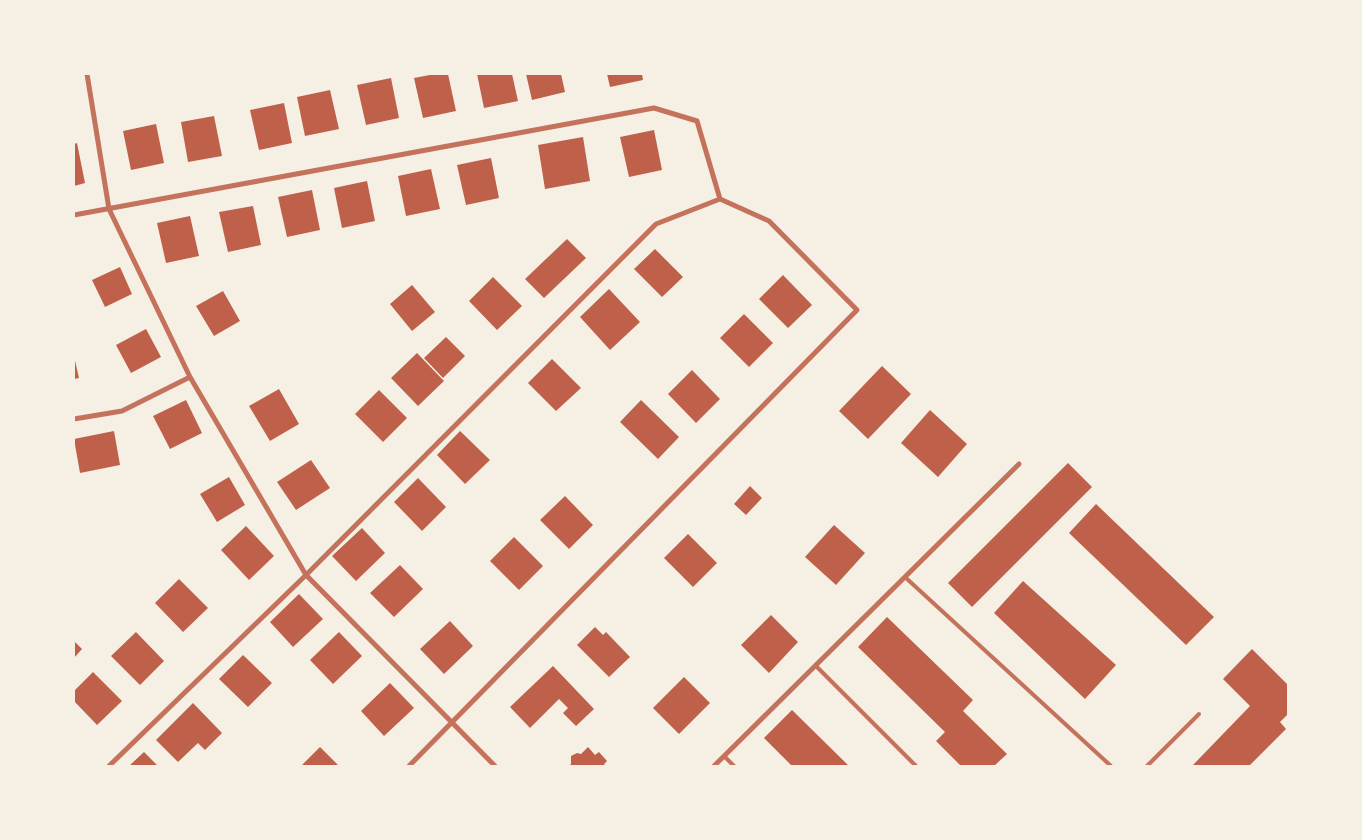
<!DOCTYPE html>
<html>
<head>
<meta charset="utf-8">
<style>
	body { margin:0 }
	#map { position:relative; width:1362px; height:840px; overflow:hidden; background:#f6efe4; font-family:"Nunito Sans",sans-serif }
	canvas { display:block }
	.frame { position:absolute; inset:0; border:75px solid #f6efe4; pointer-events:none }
</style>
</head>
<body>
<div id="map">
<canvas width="1362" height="840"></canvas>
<div class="frame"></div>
</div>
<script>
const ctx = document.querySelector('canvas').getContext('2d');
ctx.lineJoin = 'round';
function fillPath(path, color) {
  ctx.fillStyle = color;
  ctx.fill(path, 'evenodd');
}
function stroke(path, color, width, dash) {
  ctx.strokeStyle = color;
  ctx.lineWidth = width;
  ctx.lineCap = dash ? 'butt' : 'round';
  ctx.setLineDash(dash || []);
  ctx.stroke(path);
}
fillPath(new Path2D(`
	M 435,74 L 448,74 L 456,111 L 423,118 L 414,78 Z
	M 477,74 L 512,74 L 518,101 L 484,108 Z
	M 526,74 L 561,74 L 565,92 L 532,100 Z
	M 607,74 L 642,74 L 643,80 L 610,87 Z
	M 391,78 L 399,118 L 366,125 L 357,85 Z
	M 330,90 L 339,129 L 305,136 L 297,97 Z
	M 284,103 L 292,143 L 259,150 L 250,110 Z
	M 214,116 L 222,156 L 188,162 L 181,122 Z
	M 156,124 L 164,163 L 131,170 L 123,131 Z
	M 654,130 L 662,170 L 629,177 L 620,137 Z
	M 583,137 L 590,181 L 545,189 L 538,145 Z
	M 77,143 L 85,183 L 74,186 L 74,144 Z
	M 491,158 L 499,198 L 466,205 L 457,165 Z
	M 431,169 L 440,209 L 406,216 L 398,176 Z
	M 367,181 L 375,221 L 342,228 L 334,188 Z
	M 312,190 L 320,230 L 287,237 L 278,197 Z
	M 253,206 L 261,245 L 228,252 L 219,212 Z
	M 190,216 L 199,256 L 166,263 L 157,223 Z
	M 567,239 L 586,258 L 544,298 L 525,279 Z
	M 655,249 L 683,277 L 662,297 L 634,269 Z
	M 120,267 L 132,294 L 105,307 L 92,280 Z
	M 783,275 L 812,305 L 788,328 L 759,299 Z
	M 493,277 L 522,306 L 497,330 L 469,301 Z
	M 412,285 L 435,312 L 412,331 L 390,304 Z
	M 609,289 L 640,322 L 610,350 L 580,317 Z
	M 223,291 L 240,321 L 214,336 L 196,306 Z
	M 744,314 L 773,343 L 749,367 L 720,338 Z
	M 146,329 L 161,357 L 131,373 L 116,345 Z
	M 446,337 L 465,356 L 443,378 L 424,358 Z
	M 417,353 L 444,381 L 418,406 L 391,378 Z
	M 74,356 L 79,378 L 74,379 Z
	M 552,359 L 581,388 L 556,411 L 528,383 Z
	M 882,366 L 911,394 L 868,439 L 839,411 Z
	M 692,370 L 720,399 L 696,423 L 668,394 Z
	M 279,389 L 299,424 L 270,441 L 249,406 Z
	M 379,390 L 407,418 L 383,442 L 355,414 Z
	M 186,400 L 202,433 L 170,449 L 153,416 Z
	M 641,400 L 679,437 L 658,459 L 620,422 Z
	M 930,410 L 967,444 L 938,477 L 901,443 Z
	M 114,431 L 120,465 L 80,473 L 74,439 Z
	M 460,431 L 490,460 L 465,484 L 437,455 Z
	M 311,460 L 330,488 L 296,510 L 277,482 Z
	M 1068,463 L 1092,487 L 972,607 L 948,583 Z
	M 229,477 L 245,505 L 217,522 L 200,494 Z
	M 418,478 L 446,507 L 422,531 L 394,502 Z
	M 750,486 L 762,498 L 746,515 L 734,504 Z
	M 565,496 L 593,525 L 569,549 L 540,520 Z
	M 1096,504 L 1214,617 L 1186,645 L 1069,533 Z
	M 834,525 L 865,553 L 836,585 L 805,557 Z
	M 246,526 L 274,556 L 249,580 L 221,550 Z
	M 362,528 L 385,553 L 356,581 L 332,556 Z
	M 688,534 L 717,563 L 693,587 L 664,558 Z
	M 514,537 L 543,566 L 519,590 L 490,561 Z
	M 400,565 L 423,589 L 394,617 L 370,593 Z
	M 179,579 L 208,608 L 183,632 L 155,603 Z
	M 1023,581 L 1116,665 L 1085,699 L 994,613 Z
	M 299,594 L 323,619 L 293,647 L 270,622 Z
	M 771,615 L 798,642 L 769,673 L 741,645 Z
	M 887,617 L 973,700 L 963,711 L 1007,754 L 994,766 L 961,766 L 936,741 L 945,732 L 858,647 Z
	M 450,621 L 473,646 L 444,674 L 420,649 Z
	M 595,627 L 603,635 L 606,632 L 630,657 L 609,677 L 577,645 Z
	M 136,632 L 164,661 L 140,685 L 111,656 Z
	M 339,632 L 362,656 L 333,684 L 310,660 Z
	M 74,641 L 82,649 L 74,658 Z
	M 1252,649 L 1288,685 L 1288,714 L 1280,722 L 1286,729 L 1249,766 L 1194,766 L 1193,765 L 1250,706 L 1223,679 Z
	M 243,655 L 272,683 L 248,707 L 219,679 Z
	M 553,666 L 594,709 L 576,726 L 563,713 L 568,708 L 559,699 L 530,728 L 510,707 Z
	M 93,672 L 122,701 L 97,725 L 74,701 L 74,691 Z
	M 684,677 L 710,703 L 679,734 L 653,708 Z
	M 390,683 L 414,708 L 384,736 L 361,711 Z
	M 193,703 L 222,733 L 205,750 L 198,743 L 178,762 L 156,740 Z
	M 792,710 L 849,766 L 792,766 L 764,738 Z
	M 320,747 L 339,766 L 301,766 Z
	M 588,747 L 595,755 L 599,752 L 607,761 L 604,764 L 606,766 L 569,766 L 571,764 L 571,756 L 577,753 L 581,754 Z
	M 144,752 L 158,766 L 129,766 Z`), '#bf614a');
stroke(new Path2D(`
	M 906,578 L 1111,766
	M 816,666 L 916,766
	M 724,756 L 734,766
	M 1147,766 L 1199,714`), '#c5725c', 4);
stroke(new Path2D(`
	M 87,74 L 109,209 L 190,377 L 306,575 L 495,766
	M 74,215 L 654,108 L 697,121 L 720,199
	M 74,419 L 122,411 L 190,377
	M 109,766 L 306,575 L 656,224 L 720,199 L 769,221 L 857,310 L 409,766
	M 714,766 L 1019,464`), '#c5725c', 5);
</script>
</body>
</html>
